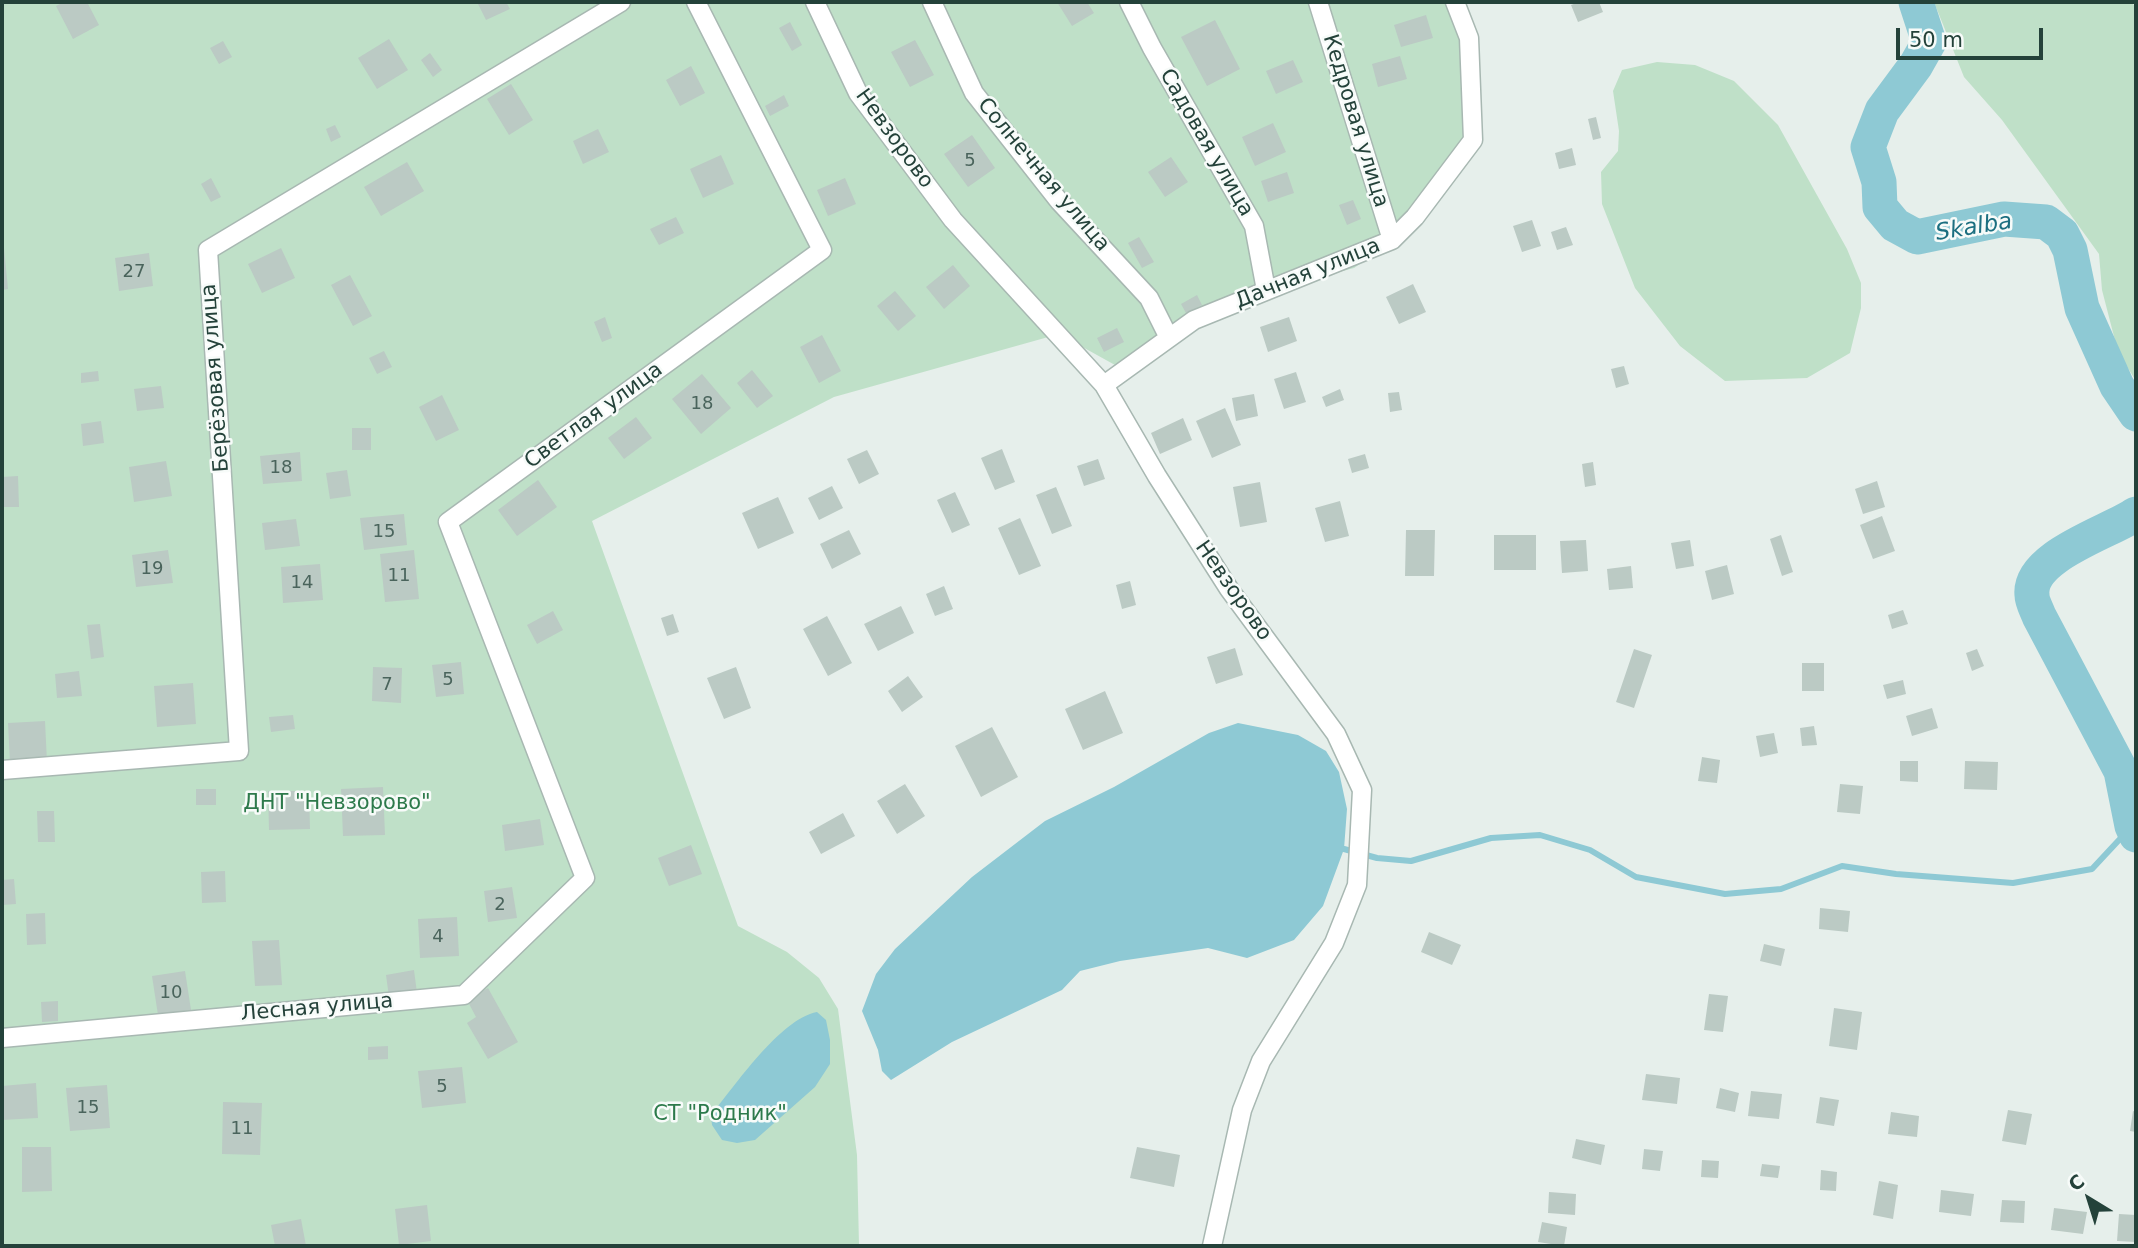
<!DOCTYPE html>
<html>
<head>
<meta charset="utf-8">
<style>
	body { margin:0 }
	#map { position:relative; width:2138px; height:1248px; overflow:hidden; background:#e6efeb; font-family:"DejaVu Sans",sans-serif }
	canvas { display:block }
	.frame { position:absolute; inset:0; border:4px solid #24423a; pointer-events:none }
	.north { position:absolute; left:2054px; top:1164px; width:70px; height:70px; -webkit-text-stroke:5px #f7fbf9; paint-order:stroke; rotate:322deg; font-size:19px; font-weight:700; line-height:28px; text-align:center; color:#24423a }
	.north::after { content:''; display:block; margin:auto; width:24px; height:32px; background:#24423a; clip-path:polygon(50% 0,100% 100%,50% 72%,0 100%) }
	.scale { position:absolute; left:1896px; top:28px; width:147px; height:32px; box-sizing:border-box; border:4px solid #24423a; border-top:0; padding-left:9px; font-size:21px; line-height:24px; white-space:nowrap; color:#24423a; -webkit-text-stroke:5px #f7fbf9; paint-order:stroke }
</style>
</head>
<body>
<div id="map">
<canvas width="2138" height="1248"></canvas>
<div class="frame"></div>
<div class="north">С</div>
<div class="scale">50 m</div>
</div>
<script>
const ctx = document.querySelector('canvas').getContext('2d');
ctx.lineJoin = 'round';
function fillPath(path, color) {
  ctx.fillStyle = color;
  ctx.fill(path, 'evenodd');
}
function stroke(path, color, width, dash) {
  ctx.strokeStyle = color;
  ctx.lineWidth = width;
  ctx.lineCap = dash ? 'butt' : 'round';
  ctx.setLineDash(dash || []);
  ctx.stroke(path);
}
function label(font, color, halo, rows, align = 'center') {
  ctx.font = font + ' "DejaVu Sans",sans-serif';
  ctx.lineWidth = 5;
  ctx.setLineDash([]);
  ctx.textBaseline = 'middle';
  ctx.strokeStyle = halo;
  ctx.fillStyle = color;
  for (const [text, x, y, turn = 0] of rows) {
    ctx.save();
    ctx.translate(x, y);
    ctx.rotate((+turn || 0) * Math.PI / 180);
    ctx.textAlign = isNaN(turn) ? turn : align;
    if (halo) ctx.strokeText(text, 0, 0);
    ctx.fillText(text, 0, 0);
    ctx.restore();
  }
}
fillPath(new Path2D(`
	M 2,2 L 1459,2 L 1466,156 L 1419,224 L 1354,268 L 1209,307 L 1115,365 L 1059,334 L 834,397 L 592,521 L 738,926 L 787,952 L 819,978 L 838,1009 L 857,1155 L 859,1246 L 2,1246 Z
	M 1934,2 L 2131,2 L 2136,7 L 2136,381 L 2118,352 L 2102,290 L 2099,254 L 2002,120 L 1964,77 Z
	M 1657,62 L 1695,65 L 1734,81 L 1778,125 L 1847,249 L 1861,283 L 1861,308 L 1850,353 L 1807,378 L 1725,381 L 1680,346 L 1635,288 L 1602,204 L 1601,172 L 1618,151 L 1619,131 L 1613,91 L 1622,70 Z`), '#bfe0c8');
fillPath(new Path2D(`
	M 1238,723 L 1298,735 L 1326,751 L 1339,772 L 1347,809 L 1344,849 L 1323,906 L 1294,940 L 1247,958 L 1208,948 L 1120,961 L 1080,971 L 1062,990 L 952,1042 L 891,1080 L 882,1071 L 878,1050 L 862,1011 L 876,974 L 895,949 L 972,877 L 1045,821 L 1114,787 L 1209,733 Z
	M 817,1012 L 826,1020 L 830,1040 L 830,1064 L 815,1087 L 755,1140 L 737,1143 L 722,1140 L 712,1125 L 711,1115 C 735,1086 780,1019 817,1012 Z`), '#8ec9d4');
stroke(new Path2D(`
	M 1344,849 L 1377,858 L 1411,861 L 1491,838 L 1540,835 L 1590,850 L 1636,877 L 1725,894 L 1781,889 L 1842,866 L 1896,874 L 2013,883 L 2092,869 L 2132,826`), '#8ec9d4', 6);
stroke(new Path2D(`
	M 1916,2 L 1929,42 L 1916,65 L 1882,111 L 1868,147 L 1879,182 L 1880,207 L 1895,225 L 1917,237 L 2004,219 L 2046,222 L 2062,234 L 2070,250 L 2082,308 L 2117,386 L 2136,414
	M 2136,514 C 2110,532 2028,556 2032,595 C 2032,602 2037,610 2039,616 L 2121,771 L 2132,826 L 2136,835`), '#8ec9d4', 35);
fillPath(new Path2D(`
	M 64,2 L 87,2 L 99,25 L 73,39 L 56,6 Z
	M 477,2 L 506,2 L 510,9 L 486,20 Z
	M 1057,2 L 1087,2 L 1094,13 L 1072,26 Z
	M 1579,2 L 1599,2 L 1603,12 L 1578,22 L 1571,5 Z
	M 1426,15 L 1433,38 L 1401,47 L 1394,25 Z
	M 1215,20 L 1240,69 L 1207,86 L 1181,37 Z
	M 790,22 L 802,45 L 792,51 L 779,28 Z
	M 389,39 L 408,70 L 377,89 L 358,58 Z
	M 915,40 L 934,75 L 910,87 L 891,52 Z
	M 223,41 L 232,57 L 219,64 L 210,48 Z
	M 430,53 L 442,70 L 433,77 L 421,60 Z
	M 1400,56 L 1407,79 L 1378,87 L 1372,64 Z
	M 1293,60 L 1303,82 L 1276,94 L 1266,71 Z
	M 691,66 L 705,93 L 680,106 L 666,80 Z
	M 511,84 L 533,120 L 509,135 L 487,99 Z
	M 784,95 L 789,106 L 770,116 L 765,106 Z
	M 1596,117 L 1601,138 L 1593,140 L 1588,119 Z
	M 1273,123 L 1286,152 L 1255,166 L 1242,137 Z
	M 335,125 L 341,137 L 331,142 L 326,129 Z
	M 598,129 L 609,152 L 583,164 L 573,141 Z
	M 972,135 L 995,168 L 968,187 L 944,154 Z
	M 1572,148 L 1576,165 L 1559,169 L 1555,153 Z
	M 721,155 L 734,184 L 703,198 L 690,169 Z
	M 1171,157 L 1188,182 L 1165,197 L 1148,172 Z
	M 407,162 L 424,191 L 381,216 L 364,187 Z
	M 1287,172 L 1294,193 L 1268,202 L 1261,181 Z
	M 211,178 L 221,197 L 211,202 L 201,184 Z
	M 845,178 L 856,204 L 828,216 L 817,190 Z
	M 1353,200 L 1361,219 L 1347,225 L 1339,205 Z
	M 676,217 L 684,233 L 659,245 L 650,229 Z
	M 1532,220 L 1541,246 L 1522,252 L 1513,226 Z
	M 1566,227 L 1573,245 L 1557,250 L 1551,232 Z
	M 1139,237 L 1154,262 L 1142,268 L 1128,243 Z
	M 2,248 L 4,248 L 8,289 L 2,290 Z
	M 281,248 L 295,278 L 262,293 L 248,264 Z
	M 149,253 L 153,286 L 119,291 L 115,258 Z
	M 953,265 L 970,286 L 944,309 L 926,287 Z
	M 350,275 L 372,316 L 353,326 L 331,285 Z
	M 1413,284 L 1426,312 L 1399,324 L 1386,297 Z
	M 895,291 L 916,316 L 898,331 L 877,306 Z
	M 1197,295 L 1202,305 L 1186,313 L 1181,304 Z
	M 605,317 L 612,338 L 602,342 L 594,322 Z
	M 1289,317 L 1297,341 L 1268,352 L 1260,327 Z
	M 1117,328 L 1124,342 L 1104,352 L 1097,338 Z
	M 822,335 L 841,371 L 819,383 L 800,347 Z
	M 384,351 L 392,367 L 377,374 L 369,358 Z
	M 1624,366 L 1629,384 L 1616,388 L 1611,369 Z
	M 752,370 L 773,396 L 757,408 L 737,383 Z
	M 98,371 L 99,381 L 81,383 L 81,373 Z
	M 1296,372 L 1306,402 L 1284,409 L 1274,379 Z
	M 702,374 L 731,408 L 701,434 L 672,399 Z
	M 161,386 L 164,408 L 137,411 L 134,389 Z
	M 1340,389 L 1344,400 L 1326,407 L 1322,397 Z
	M 1399,392 L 1402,410 L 1390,412 L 1388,393 Z
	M 1254,394 L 1258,416 L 1236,421 L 1232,398 Z
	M 442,395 L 459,430 L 436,441 L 419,407 Z
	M 1225,408 L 1241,445 L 1212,458 L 1196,421 Z
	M 636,417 L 652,438 L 624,459 L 608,438 Z
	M 1183,418 L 1192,440 L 1160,454 L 1151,433 Z
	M 101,421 L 104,443 L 83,446 L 81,424 Z
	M 352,428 L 371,428 L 371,450 L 352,450 Z
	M 1002,449 L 1015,482 L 995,490 L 981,458 Z
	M 867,450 L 879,474 L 859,484 L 847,459 Z
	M 300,452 L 302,481 L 263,484 L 260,456 Z
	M 1365,454 L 1369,468 L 1352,473 L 1348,459 Z
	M 1098,459 L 1105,479 L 1084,486 L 1077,466 Z
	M 166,461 L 172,496 L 134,502 L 129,467 Z
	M 1593,462 L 1596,485 L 1585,487 L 1582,464 Z
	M 347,470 L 351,496 L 330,499 L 326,473 Z
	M 18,476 L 19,507 L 2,507 L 2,477 Z
	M 538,480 L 557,507 L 517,536 L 498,510 Z
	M 1877,481 L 1885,507 L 1863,514 L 1855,489 Z
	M 1260,482 L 1267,522 L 1240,527 L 1233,487 Z
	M 832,486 L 843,508 L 819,520 L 808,498 Z
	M 1056,487 L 1072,526 L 1052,534 L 1036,495 Z
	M 955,492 L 970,525 L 952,533 L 937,500 Z
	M 778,497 L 794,533 L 758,549 L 742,513 Z
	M 1340,501 L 1349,536 L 1325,542 L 1315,508 Z
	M 404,514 L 407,545 L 364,550 L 360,518 Z
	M 1882,516 L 1895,551 L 1873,559 L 1860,525 Z
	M 1020,518 L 1041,566 L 1019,575 L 998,528 Z
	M 296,519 L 300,546 L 265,550 L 262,523 Z
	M 849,530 L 861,554 L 832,569 L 820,544 Z
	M 1406,530 L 1435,530 L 1434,576 L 1405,576 Z
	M 1494,535 L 1536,535 L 1536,570 L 1494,570 Z
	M 1781,535 L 1793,572 L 1782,576 L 1770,539 Z
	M 1586,540 L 1588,571 L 1562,573 L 1560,541 Z
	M 1690,540 L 1694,566 L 1676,569 L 1671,543 Z
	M 168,550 L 173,583 L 136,587 L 132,555 Z
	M 414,550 L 419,599 L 385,602 L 380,554 Z
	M 320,564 L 323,600 L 283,603 L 281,567 Z
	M 1727,565 L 1734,594 L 1712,600 L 1705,571 Z
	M 1631,566 L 1633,588 L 1609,590 L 1607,569 Z
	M 1130,581 L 1136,605 L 1122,609 L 1116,585 Z
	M 944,586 L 953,609 L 935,616 L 926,594 Z
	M 901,606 L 914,633 L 878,651 L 864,624 Z
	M 1903,610 L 1908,624 L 1892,629 L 1888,615 Z
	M 553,611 L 563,630 L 537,644 L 527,625 Z
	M 673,614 L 679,632 L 667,636 L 661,618 Z
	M 827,616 L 852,663 L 828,676 L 803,629 Z
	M 100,624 L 104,657 L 91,659 L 87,625 Z
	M 1235,648 L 1243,675 L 1216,684 L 1207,657 Z
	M 1634,649 L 1652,655 L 1634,708 L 1616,702 Z
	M 1977,649 L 1984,666 L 1972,671 L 1966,653 Z
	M 461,662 L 464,694 L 436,697 L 432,665 Z
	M 1802,663 L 1824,663 L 1824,691 L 1802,691 Z
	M 373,667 L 402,668 L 401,703 L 372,701 Z
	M 736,667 L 751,708 L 724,719 L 707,678 Z
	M 79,671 L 82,696 L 57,698 L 55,674 Z
	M 908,676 L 923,697 L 902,712 L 888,691 Z
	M 1903,680 L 1906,694 L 1887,699 L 1883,685 Z
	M 193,683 L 196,724 L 157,727 L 154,686 Z
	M 1105,691 L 1123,733 L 1083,750 L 1065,709 Z
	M 1932,708 L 1938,728 L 1912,736 L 1906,716 Z
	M 293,715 L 295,729 L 271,732 L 269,717 Z
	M 45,721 L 47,762 L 10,763 L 8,723 Z
	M 1814,726 L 1817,745 L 1802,746 L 1800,728 Z
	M 992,727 L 1018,777 L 981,797 L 955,746 Z
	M 1774,733 L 1778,753 L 1760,757 L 1756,736 Z
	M 1702,757 L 1720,760 L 1717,783 L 1698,781 Z
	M 1900,761 L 1918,761 L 1918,782 L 1900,781 Z
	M 1965,761 L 1998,762 L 1997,790 L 1964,789 Z
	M 905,784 L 925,816 L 897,834 L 877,801 Z
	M 1840,784 L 1863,786 L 1860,814 L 1837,812 Z
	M 383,787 L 385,835 L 343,836 L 341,789 Z
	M 196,789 L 216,789 L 216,805 L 196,805 Z
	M 268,791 L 309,791 L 310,829 L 269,830 Z
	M 37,811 L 54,811 L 55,842 L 38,842 Z
	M 843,813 L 855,836 L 821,854 L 809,832 Z
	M 540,819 L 544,845 L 505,851 L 502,825 Z
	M 691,845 L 702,874 L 669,886 L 658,858 Z
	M 225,871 L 226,902 L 202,903 L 201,872 Z
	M 14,879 L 16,904 L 2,905 L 2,880 Z
	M 512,887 L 517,918 L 488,922 L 484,891 Z
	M 1820,908 L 1850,911 L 1848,932 L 1819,929 Z
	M 45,913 L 46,944 L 27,945 L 26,914 Z
	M 457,917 L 459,956 L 420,958 L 418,919 Z
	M 1429,932 L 1461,945 L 1452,965 L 1421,952 Z
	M 279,940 L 282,985 L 255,986 L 252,941 Z
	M 1764,944 L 1785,949 L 1781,966 L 1760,961 Z
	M 414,970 L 417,993 L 389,997 L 386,975 Z
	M 185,971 L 191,1010 L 158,1015 L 152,976 Z
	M 488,988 L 518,1042 L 488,1059 L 467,1023 L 476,1017 L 467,1000 Z
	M 1709,994 L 1728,996 L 1723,1032 L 1704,1030 Z
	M 58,1001 L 58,1021 L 42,1022 L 41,1002 Z
	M 1834,1008 L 1862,1012 L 1857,1050 L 1829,1046 Z
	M 388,1046 L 388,1059 L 368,1060 L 368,1047 Z
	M 462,1067 L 466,1103 L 422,1108 L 418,1071 Z
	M 1646,1074 L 1680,1078 L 1677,1104 L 1642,1100 Z
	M 36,1083 L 38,1118 L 2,1120 L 2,1086 Z
	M 107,1085 L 110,1128 L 70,1131 L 66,1088 Z
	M 1720,1088 L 1739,1093 L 1735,1112 L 1716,1108 Z
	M 1751,1091 L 1782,1094 L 1779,1119 L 1748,1116 Z
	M 1820,1097 L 1839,1100 L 1834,1126 L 1816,1123 Z
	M 223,1102 L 262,1103 L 260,1155 L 222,1154 Z
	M 2008,1110 L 2032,1114 L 2026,1145 L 2002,1141 Z
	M 2133,1111 L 2136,1112 L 2136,1132 L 2130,1131 Z
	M 1891,1112 L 1919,1116 L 1917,1137 L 1888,1134 Z
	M 1576,1139 L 1605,1145 L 1601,1165 L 1572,1158 Z
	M 22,1147 L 51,1147 L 52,1191 L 22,1192 Z
	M 1137,1147 L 1180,1155 L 1174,1187 L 1130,1178 Z
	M 1644,1149 L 1663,1151 L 1660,1171 L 1642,1169 Z
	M 1702,1160 L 1719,1161 L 1718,1178 L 1701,1177 Z
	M 1762,1164 L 1780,1166 L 1778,1178 L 1760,1176 Z
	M 1821,1170 L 1837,1172 L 1836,1191 L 1820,1190 Z
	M 1879,1181 L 1898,1185 L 1893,1219 L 1873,1215 Z
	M 1941,1190 L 1974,1194 L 1971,1216 L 1939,1212 Z
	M 1549,1192 L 1576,1194 L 1575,1215 L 1548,1213 Z
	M 2002,1200 L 2025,1201 L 2024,1223 L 2000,1222 Z
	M 427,1205 L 431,1241 L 399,1245 L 395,1209 Z
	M 2054,1208 L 2087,1212 L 2083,1234 L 2051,1230 Z
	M 2119,1214 L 2136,1215 L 2136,1242 L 2117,1241 Z
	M 301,1219 L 306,1246 L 275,1246 L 271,1225 Z
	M 1542,1222 L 1567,1227 L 1564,1246 L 1538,1242 Z`), '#bbcac4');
const minor = new Path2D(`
	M 815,2 L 858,93 L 953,220 L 1104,385 L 1157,476 L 1229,589 L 1336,734 L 1362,790 L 1357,885 L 1334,943 L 1261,1061 L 1242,1110 L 1212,1246
	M 932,2 L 974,93 L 1059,201 L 1149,298 L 1169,338
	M 1129,2 L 1152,48 L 1254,226 L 1266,290
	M 1318,2 L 1392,240
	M 1104,385 L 1194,320 L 1392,240 L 1415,217 L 1473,140 L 1469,38 L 1455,2
	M 2,770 L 239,751 L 208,250 L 621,2
	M 2,1038 L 464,995 L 585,878 L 448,522 L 822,250 L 696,2`);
stroke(minor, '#a8b8b2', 21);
stroke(minor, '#fff', 18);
label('18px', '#4a645c', null, [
	["5",970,161],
	["27",134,272],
	["18",702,404],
	["18",281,468],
	["15",384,532],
	["19",152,569],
	["11",399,576],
	["14",302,583],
	["5",448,680],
	["7",387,685],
	["2",500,905],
	["4",438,937],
	["10",171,993],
	["5",442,1087],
	["15",88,1108],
	["11",242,1129]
]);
label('21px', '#24423a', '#f7fbf9', [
	["Кедровая улица",1355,121,73],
	["Невзорово",894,139,54],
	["Садовая улица",1206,143,60],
	["Солнечная улица",1043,175,50],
	["Дачная улица",1308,274,-22],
	["Берёзовая улица",216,378,-94],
	["Светлая улица",594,416,-36],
	["Невзорово",1233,591,55],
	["Лесная улица",317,1008,-5]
]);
label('21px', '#2d7a4b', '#f7fbf9', [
	["ДНТ \"Невзорово\"",337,804],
	["СТ \"Родник\"",720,1115]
]);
label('italic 23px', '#1c6f80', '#f7fbf9', [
	["Skalba",1974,228,-9]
]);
</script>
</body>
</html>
